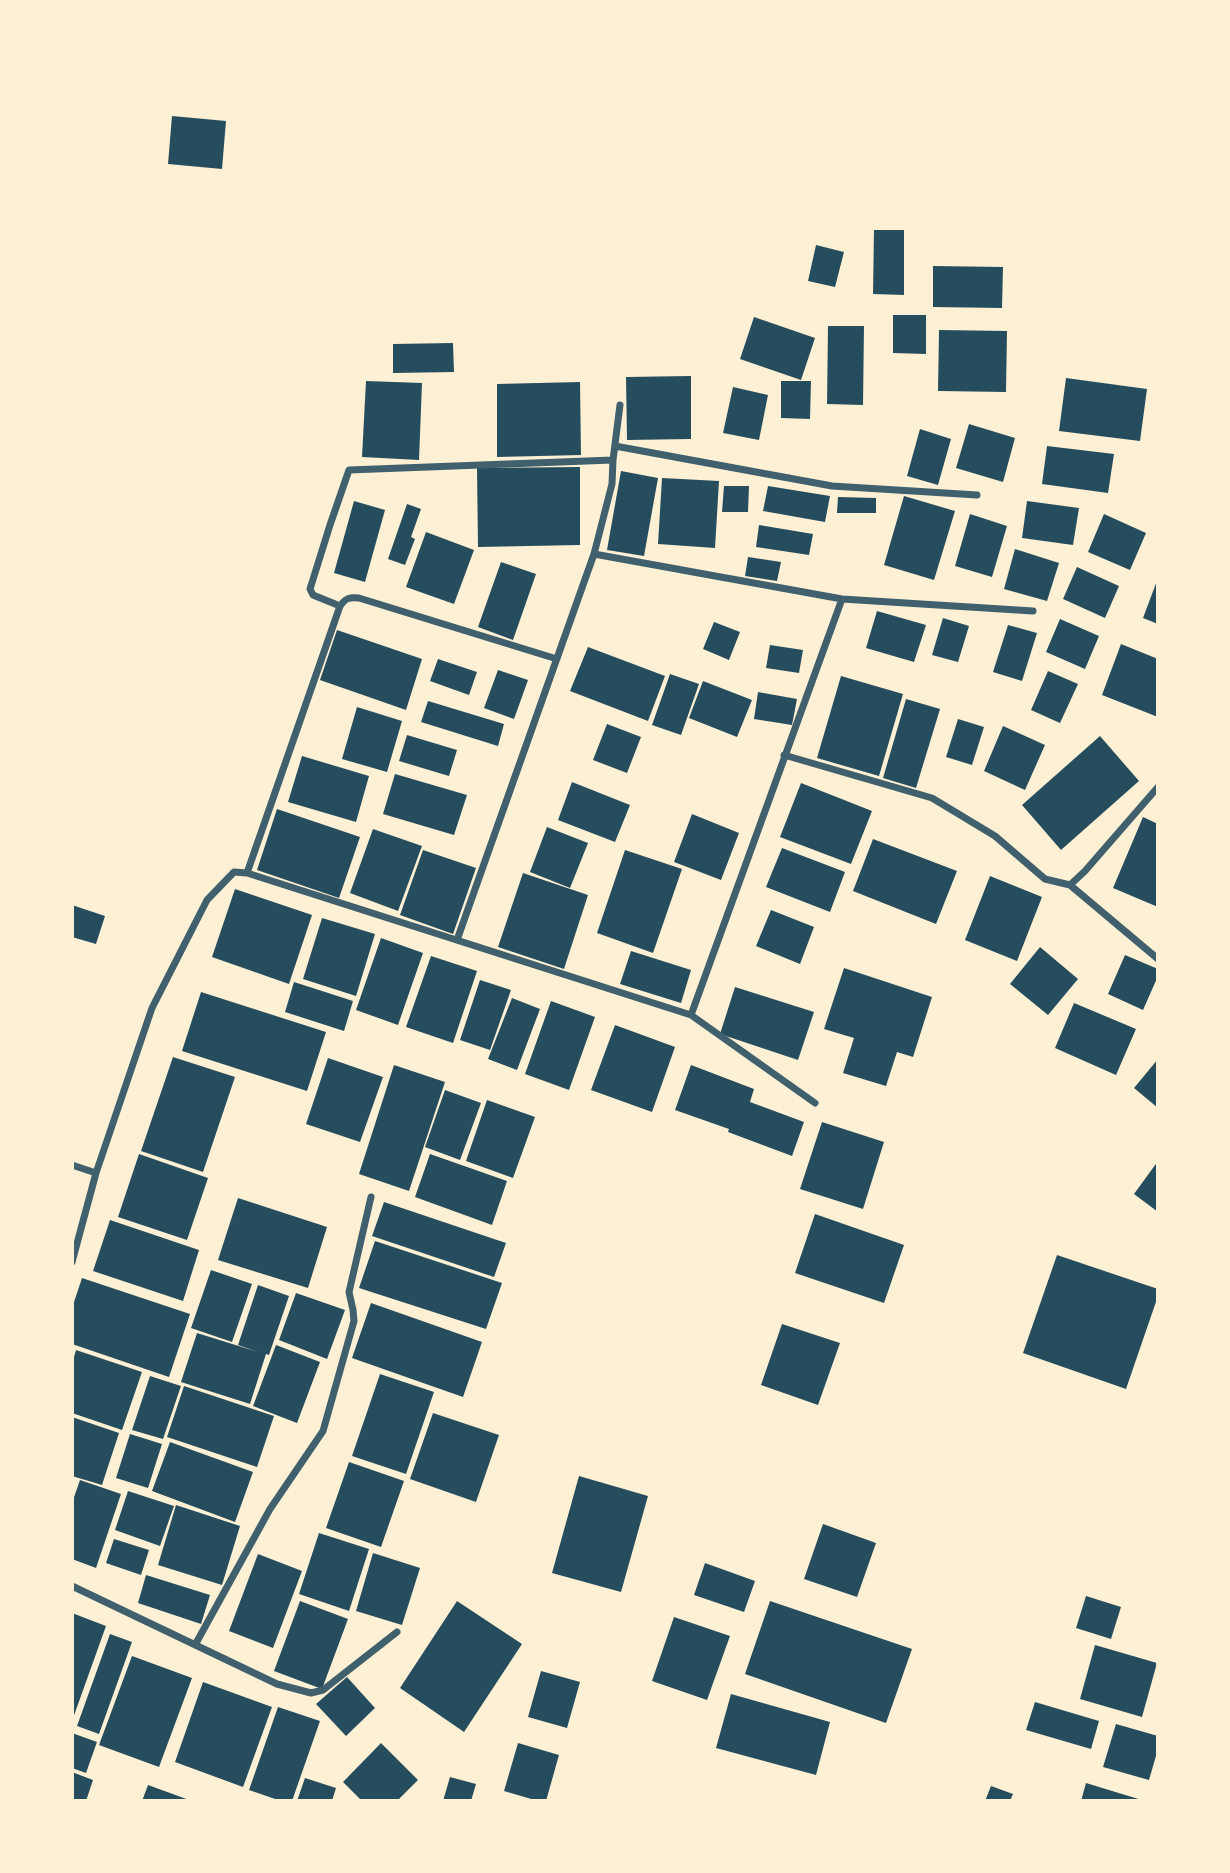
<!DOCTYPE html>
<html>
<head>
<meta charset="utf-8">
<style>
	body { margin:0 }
	#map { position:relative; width:1230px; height:1873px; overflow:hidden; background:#fdf0d5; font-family:"Roboto Condensed",sans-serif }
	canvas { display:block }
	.frame { position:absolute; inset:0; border:74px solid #fdf0d5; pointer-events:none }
</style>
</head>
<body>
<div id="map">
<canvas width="1230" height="1873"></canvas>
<div class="frame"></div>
</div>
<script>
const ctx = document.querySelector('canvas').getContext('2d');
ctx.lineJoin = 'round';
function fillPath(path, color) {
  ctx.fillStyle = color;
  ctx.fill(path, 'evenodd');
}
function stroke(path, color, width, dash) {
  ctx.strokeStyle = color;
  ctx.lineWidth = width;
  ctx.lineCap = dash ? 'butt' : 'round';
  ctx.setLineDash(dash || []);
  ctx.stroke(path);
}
fillPath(new Path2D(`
	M 172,116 L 226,121 L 222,169 L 168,164 Z
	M 874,230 L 904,230 L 904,295 L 873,294 Z
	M 816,245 L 844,252 L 835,287 L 808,281 Z
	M 933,266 L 1003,267 L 1002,308 L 933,307 Z
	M 893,315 L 926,315 L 926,354 L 893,353 Z
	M 754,317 L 815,338 L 801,380 L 740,359 Z
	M 828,326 L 864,326 L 863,405 L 827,404 Z
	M 939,330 L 1007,331 L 1006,392 L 938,391 Z
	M 453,343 L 454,372 L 393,373 L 393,344 Z
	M 691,376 L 691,439 L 627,440 L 626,377 Z
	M 1066,378 L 1147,389 L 1140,441 L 1059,431 Z
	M 366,381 L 422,383 L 419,460 L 362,457 Z
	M 781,381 L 811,381 L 810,419 L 781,418 Z
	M 580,382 L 581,455 L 497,457 L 497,384 Z
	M 733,387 L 768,395 L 759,440 L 723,433 Z
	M 969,424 L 1015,438 L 1003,482 L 956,468 Z
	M 920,429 L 951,439 L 938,485 L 907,476 Z
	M 1047,446 L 1114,454 L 1108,493 L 1042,484 Z
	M 580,467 L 580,545 L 478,547 L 477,468 Z
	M 621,471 L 658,478 L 644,556 L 607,550 Z
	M 662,478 L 719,481 L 715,548 L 658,544 Z
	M 724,486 L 749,486 L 748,512 L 722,512 Z
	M 768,486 L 830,496 L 825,522 L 763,511 Z
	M 904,496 L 955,511 L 934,580 L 884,565 Z
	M 838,497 L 876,498 L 876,513 L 837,513 Z
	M 354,501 L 385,510 L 365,582 L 334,573 Z
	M 1027,501 L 1079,508 L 1073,545 L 1022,538 Z
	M 407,504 L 421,509 L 411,537 L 415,539 L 405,565 L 388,559 Z
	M 970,514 L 1007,526 L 992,577 L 955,566 Z
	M 1104,514 L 1146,533 L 1130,570 L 1088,552 Z
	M 759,525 L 813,534 L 809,555 L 756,547 Z
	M 426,532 L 474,550 L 454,604 L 406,587 Z
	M 1015,549 L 1059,563 L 1047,601 L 1004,589 Z
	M 748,557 L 781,562 L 777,581 L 745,576 Z
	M 501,562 L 536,574 L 513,640 L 478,627 Z
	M 1077,567 L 1119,586 L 1105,618 L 1063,599 Z
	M 1158,578 L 1158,624 L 1143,618 Z
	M 877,611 L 926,625 L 914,662 L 866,648 Z
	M 943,618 L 969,626 L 958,662 L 932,655 Z
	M 1060,619 L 1099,636 L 1085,669 L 1046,652 Z
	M 714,622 L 740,632 L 729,660 L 703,649 Z
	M 1008,625 L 1037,633 L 1022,681 L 993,672 Z
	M 337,630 L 422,659 L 406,710 L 320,680 Z
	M 1121,644 L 1158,659 L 1158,717 L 1102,695 Z
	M 770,645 L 803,650 L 799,673 L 766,668 Z
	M 588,647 L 665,676 L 648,721 L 570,691 Z
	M 438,659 L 477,672 L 469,695 L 430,681 Z
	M 498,670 L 528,680 L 514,719 L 484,708 Z
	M 1048,671 L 1078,684 L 1060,723 L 1031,710 Z
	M 670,674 L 699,684 L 681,735 L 652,725 Z
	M 841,676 L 903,694 L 879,776 L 817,758 Z
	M 703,681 L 752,700 L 737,737 L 689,718 Z
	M 758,692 L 797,699 L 792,725 L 754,719 Z
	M 906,699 L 940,709 L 916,788 L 883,778 Z
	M 428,701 L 504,724 L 498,746 L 421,722 Z
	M 357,707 L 402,721 L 387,772 L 342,759 Z
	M 958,719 L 984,727 L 972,765 L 946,757 Z
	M 607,724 L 641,737 L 627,773 L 593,760 Z
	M 1003,726 L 1045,745 L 1025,790 L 984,771 Z
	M 407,735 L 457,750 L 449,776 L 399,761 Z
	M 1100,736 L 1139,781 L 1061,850 L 1022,805 Z
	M 302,756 L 369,776 L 356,822 L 288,802 Z
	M 395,774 L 467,795 L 454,835 L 383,814 Z
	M 572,782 L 630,805 L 615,842 L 558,820 Z
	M 801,783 L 872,811 L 851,864 L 780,837 Z
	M 277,809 L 360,837 L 339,898 L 257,870 Z
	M 692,814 L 739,833 L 721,880 L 674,862 Z
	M 1143,817 L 1158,824 L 1158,907 L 1113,888 Z
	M 547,827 L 588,843 L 570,888 L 530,872 Z
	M 373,829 L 422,846 L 398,911 L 350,893 Z
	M 873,839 L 957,871 L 936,924 L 853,891 Z
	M 782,848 L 845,872 L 830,912 L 766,887 Z
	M 423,850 L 476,868 L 453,934 L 400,915 Z
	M 625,850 L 682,869 L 653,953 L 597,933 Z
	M 523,873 L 588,895 L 564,969 L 498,947 Z
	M 990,876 L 1042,897 L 1017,961 L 965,940 Z
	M 235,889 L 312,915 L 289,984 L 212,957 Z
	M 72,905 L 105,916 L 96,944 L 72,937 Z
	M 771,910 L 814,927 L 800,964 L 756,946 Z
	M 322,918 L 375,934 L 356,996 L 303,979 Z
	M 381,938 L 423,953 L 398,1025 L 356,1010 Z
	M 1040,947 L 1078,979 L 1048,1015 L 1010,984 Z
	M 631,951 L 691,970 L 681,1003 L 620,984 Z
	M 1125,955 L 1158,969 L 1158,976 L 1143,1010 L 1108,994 Z
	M 431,956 L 477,971 L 453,1043 L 406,1027 Z
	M 844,968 L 932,997 L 913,1057 L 897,1052 L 886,1086 L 843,1073 L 854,1038 L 824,1029 Z
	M 480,980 L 511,990 L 490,1050 L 460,1040 Z
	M 294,982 L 353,1001 L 344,1031 L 285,1012 Z
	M 735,987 L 814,1012 L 798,1060 L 720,1034 Z
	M 201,992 L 326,1032 L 307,1091 L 182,1051 Z
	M 512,998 L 540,1009 L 517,1070 L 488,1059 Z
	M 551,1001 L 595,1017 L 569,1090 L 525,1074 Z
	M 1074,1003 L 1136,1029 L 1116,1075 L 1055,1048 Z
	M 615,1025 L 675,1047 L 652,1112 L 591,1090 Z
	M 173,1057 L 235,1077 L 203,1172 L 141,1151 Z
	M 328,1058 L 383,1077 L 360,1142 L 306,1124 Z
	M 1158,1059 L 1158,1108 L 1134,1088 Z
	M 394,1065 L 445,1082 L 409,1191 L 359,1174 Z
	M 691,1065 L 754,1089 L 750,1102 L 804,1122 L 792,1156 L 728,1132 L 729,1129 L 675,1110 Z
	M 445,1090 L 481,1103 L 460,1160 L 425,1147 Z
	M 487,1100 L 535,1117 L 513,1178 L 466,1161 Z
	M 822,1122 L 884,1142 L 863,1209 L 800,1189 Z
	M 139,1154 L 208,1178 L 187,1240 L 118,1217 Z
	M 430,1154 L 507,1181 L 492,1225 L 415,1197 Z
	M 1158,1161 L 1158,1212 L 1134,1194 Z
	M 238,1198 L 327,1227 L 308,1288 L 218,1260 Z
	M 384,1202 L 506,1243 L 494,1277 L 372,1236 Z
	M 815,1214 L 904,1245 L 884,1303 L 795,1273 Z
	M 110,1220 L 199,1250 L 183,1301 L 93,1271 Z
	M 375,1241 L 502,1283 L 486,1329 L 359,1288 Z
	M 1057,1255 L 1158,1289 L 1158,1296 L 1126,1389 L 1023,1353 Z
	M 211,1270 L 252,1284 L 232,1342 L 191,1328 Z
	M 82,1278 L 190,1314 L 169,1377 L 72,1344 L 72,1308 Z
	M 258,1285 L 289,1296 L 269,1355 L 266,1354 L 250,1404 L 181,1382 L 197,1333 L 258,1352 L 238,1345 Z
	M 296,1293 L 345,1310 L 327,1359 L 279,1340 Z
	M 371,1303 L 482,1342 L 463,1397 L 352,1358 Z
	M 782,1324 L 840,1343 L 818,1405 L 761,1385 Z
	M 276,1345 L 320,1362 L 297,1423 L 253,1406 Z
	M 76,1350 L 142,1372 L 122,1430 L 72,1413 L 72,1364 Z
	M 380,1374 L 434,1392 L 406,1474 L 352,1456 Z
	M 150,1376 L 181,1386 L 163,1439 L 132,1430 Z
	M 184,1386 L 274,1416 L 257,1467 L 167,1437 Z
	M 433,1413 L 499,1435 L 476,1502 L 410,1479 Z
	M 72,1417 L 119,1433 L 102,1485 L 72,1476 Z
	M 130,1434 L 162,1444 L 148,1488 L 116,1478 Z
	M 170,1442 L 253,1472 L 235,1522 L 152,1491 Z
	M 349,1462 L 404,1481 L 381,1547 L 326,1528 Z
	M 579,1476 L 648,1496 L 621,1592 L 552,1573 Z
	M 80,1480 L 121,1494 L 96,1568 L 72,1559 L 72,1503 Z
	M 128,1491 L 174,1506 L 160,1546 L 115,1530 Z
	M 176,1505 L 240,1526 L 222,1585 L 158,1565 Z
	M 823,1524 L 876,1543 L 857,1597 L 804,1579 Z
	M 319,1533 L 369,1549 L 349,1611 L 299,1594 Z
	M 114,1539 L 149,1550 L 141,1575 L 106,1563 Z
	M 373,1553 L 420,1568 L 402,1625 L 356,1611 Z
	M 258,1554 L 302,1571 L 273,1648 L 229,1631 Z
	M 705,1563 L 755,1581 L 744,1612 L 694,1595 Z
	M 146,1575 L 210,1595 L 201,1624 L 138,1603 Z
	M 1086,1596 L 1121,1607 L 1111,1639 L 1076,1628 Z
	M 300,1601 L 348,1619 L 322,1689 L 274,1671 Z
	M 457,1601 L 522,1644 L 464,1732 L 400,1688 Z
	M 770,1601 L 912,1649 L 886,1723 L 745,1674 Z
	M 72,1613 L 106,1626 L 72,1721 Z
	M 674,1617 L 730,1636 L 707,1700 L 652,1681 Z
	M 110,1634 L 132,1642 L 99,1734 L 77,1726 Z
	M 1095,1645 L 1157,1663 L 1142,1717 L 1080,1699 Z
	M 132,1656 L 192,1678 L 159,1767 L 99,1745 Z
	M 541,1671 L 580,1682 L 567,1728 L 528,1717 Z
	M 347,1677 L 375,1708 L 346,1736 L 316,1704 Z
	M 203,1682 L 272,1707 L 243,1787 L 175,1762 Z
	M 731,1694 L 830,1722 L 816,1775 L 716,1748 Z
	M 1035,1702 L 1099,1721 L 1091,1749 L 1026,1730 Z
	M 278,1707 L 320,1721 L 292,1801 L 281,1801 L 249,1790 Z
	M 1116,1724 L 1158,1736 L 1158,1749 L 1149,1780 L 1103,1767 Z
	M 72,1733 L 97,1742 L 86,1773 L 72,1768 Z
	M 381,1743 L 418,1780 L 397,1801 L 362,1801 L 343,1782 Z
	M 518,1743 L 559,1755 L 546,1801 L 538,1801 L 504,1791 Z
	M 72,1772 L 93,1780 L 86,1801 L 72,1801 Z
	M 450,1777 L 476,1784 L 471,1801 L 443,1801 Z
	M 305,1778 L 336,1788 L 332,1801 L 297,1801 Z
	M 1086,1783 L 1145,1801 L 1081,1801 Z
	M 148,1785 L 192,1801 L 142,1801 Z
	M 991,1786 L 1013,1794 L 1010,1801 L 985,1801 Z`), '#264d5e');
stroke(new Path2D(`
	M 615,446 L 832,486 L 977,495
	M 594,554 L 842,599 L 1033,611
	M 340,606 L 313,595 L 310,589 L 330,525 L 349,470 L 613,460
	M 784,755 L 932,798 L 995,836 L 1045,879 L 1070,885 L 1085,871 L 1158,787
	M 247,873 L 340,606 C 346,598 349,597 359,598 L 557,659
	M 1070,885 L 1158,959
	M 457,940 L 594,554 L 612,484 L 613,460 L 620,405
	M 691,1015 L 842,599
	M 72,1165 L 96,1173
	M 72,1262 L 96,1173 L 152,1008 L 207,900 L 234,872 L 247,873 L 691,1015 L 815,1103
	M 72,1586 L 277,1684 L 311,1693 L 323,1690 L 397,1632
	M 195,1645 L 270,1509 L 323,1431 L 354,1321 L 353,1310 L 349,1292 L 371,1197`), '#3f606c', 7);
</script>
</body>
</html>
